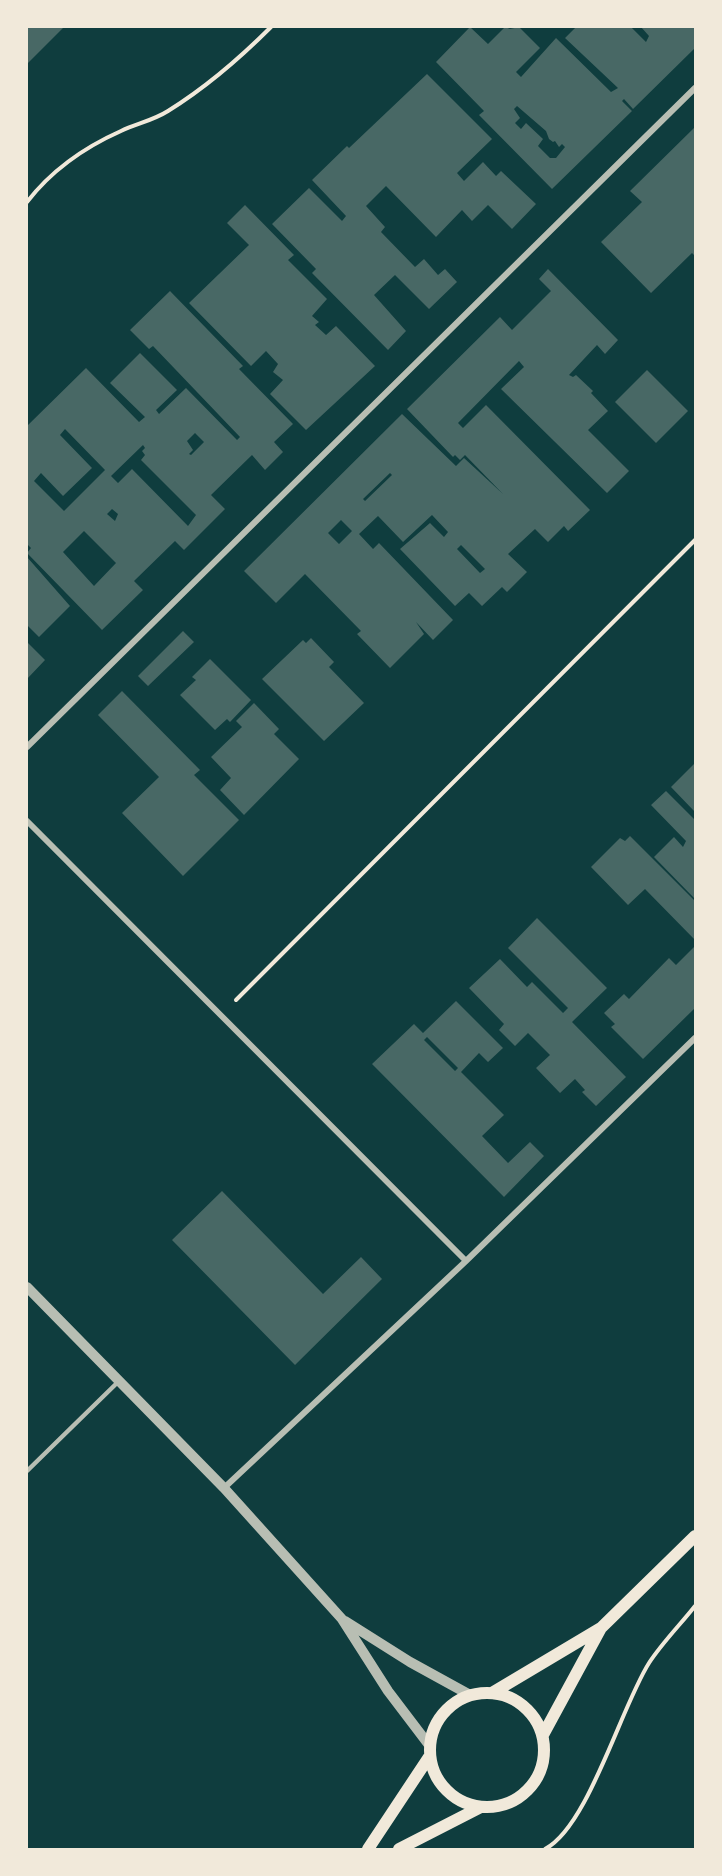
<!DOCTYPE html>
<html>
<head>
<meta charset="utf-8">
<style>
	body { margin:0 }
	#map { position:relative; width:722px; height:1876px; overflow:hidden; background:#0f3d3e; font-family:Montserrat,sans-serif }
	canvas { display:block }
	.frame { position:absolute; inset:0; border:28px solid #f1e9da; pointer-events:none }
</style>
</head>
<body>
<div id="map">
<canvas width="722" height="1876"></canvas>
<div class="frame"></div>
</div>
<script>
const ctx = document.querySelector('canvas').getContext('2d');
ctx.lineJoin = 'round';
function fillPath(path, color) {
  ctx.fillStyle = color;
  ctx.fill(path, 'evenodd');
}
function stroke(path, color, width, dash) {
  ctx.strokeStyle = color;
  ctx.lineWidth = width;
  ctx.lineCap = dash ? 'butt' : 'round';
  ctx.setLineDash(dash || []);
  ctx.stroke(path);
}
fillPath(new Path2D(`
	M 27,27 L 64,27 L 27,64 Z
	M 470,27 L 488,44 L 505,27 L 510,29 L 519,27 L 540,48 L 516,72 L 521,77 L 556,38 L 611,92 L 618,88 L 565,38 L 576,27 L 631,27 L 646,42 L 649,36 L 641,27 L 695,27 L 695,48 L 633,109 L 624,99 L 622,101 L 632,111 L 552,189 L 479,115 L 484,111 L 436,62 ZM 517,106 L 546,131 L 549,139 L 553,142 L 555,141 L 559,147 L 562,144 L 565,147 L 556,158 L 550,158 L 538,146 L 543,139 L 526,123 L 521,129 L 515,123 L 520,118 L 514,109 Z
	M 427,74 L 492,139 L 457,173 L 464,181 L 483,162 L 496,176 L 501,171 L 536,204 L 512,229 L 488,205 L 472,221 L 462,210 L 436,237 L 386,186 L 366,206 L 385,227 L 381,232 L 415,267 L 424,259 L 438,275 L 445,269 L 457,282 L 429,309 L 395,275 L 374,295 L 406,331 L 388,350 L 312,273 L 316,269 L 272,224 L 309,188 L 342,221 L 346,216 L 312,180 L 347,146 L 349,148 Z
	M 695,127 L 695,256 L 692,253 L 651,293 L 601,242 L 642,202 L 630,191 Z
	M 245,205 L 294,255 L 288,260 L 327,299 L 312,316 L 319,322 L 315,325 L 326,335 L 336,326 L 375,366 L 306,430 L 270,394 L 283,380 L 273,372 L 278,364 L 266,351 L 251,366 L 189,303 L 249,245 L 227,223 Z
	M 548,269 L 618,340 L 605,354 L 597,345 L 569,375 L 573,377 L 576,375 L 593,391 L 591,393 L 608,411 L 588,430 L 629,471 L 607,493 L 501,389 L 524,367 L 519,361 L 458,423 L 463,428 L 486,405 L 590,510 L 568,531 L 564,526 L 548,542 L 535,529 L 508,554 L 527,572 L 507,592 L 502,587 L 482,606 L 469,593 L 455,606 L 400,549 L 430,523 L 444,537 L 448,532 L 432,515 L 403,542 L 378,516 L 359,534 L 373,549 L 379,543 L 453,620 L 433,640 L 416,622 L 424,634 L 390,668 L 357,634 L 361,631 L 305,574 L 276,603 L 244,571 L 402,414 L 456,466 L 464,458 L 503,494 L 465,455 L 460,460 L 455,455 L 453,457 L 407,409 L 500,317 L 512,330 L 551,291 L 539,279 ZM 390,473 L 392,475 L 365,501 L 363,499 ZM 341,520 L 352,531 L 339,544 L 328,533 ZM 461,545 L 485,569 L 480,573 L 457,549 Z
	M 170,291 L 243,366 L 239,369 L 293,424 L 274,442 L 283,452 L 265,470 L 252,455 L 211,495 L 225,509 L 184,550 L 175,541 L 134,581 L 143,590 L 102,630 L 27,553 L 31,548 L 27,544 L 27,426 L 86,368 L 139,422 L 145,417 L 110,383 L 140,353 L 177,390 L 156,410 L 159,414 L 186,388 L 237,440 L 240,437 L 153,346 L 149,349 L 130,330 ZM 65,429 L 105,470 L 64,511 L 34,481 L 41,473 L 63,496 L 92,468 L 60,435 ZM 195,433 L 204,442 L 191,455 L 189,454 L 193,450 L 187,441 ZM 143,445 L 145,448 L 142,451 L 145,455 L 141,460 L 196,515 L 188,526 L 132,469 L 118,483 L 111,476 ZM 112,509 L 118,514 L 115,521 L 107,514 ZM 84,531 L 116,563 L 94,586 L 63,552 Z
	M 647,370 L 688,411 L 656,443 L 615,402 Z
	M 27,557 L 70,606 L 39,637 L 27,625 Z
	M 183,631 L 194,642 L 148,686 L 138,676 Z
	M 311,638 L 334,662 L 329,667 L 364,703 L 324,741 L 262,679 L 303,640 L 306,643 Z
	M 27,642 L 45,660 L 27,679 Z
	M 210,659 L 251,700 L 230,722 L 227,719 L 215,730 L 180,695 L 196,680 L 192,677 Z
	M 122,691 L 200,770 L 194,775 L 239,820 L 183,876 L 122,813 L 159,777 L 98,715 Z
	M 254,703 L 279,729 L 274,734 L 299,759 L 244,815 L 220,790 L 231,778 L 211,757 L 242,727 L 236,721 Z
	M 695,763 L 695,812 L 671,787 Z
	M 666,791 L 695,820 L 694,898 L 654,857 L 674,837 L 683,847 L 686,841 L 651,805 Z
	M 630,836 L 695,901 L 695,940 L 645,889 L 628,905 L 591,867 L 620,838 L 625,841 Z
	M 537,918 L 607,988 L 572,1022 L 626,1077 L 596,1106 L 582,1092 L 585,1090 L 575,1079 L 560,1093 L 536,1068 L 550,1055 L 528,1033 L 515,1046 L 499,1030 L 504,1024 L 469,988 L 500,959 L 527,987 L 532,982 L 563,1013 L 568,1008 L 508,948 Z
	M 695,946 L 695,1008 L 643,1059 L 611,1027 L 615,1024 L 604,1013 L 624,994 L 629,999 L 669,958 L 676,965 Z
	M 456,1001 L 503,1048 L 488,1062 L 479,1053 L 461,1072 L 504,1115 L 482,1136 L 508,1163 L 530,1142 L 544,1156 L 504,1197 L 372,1064 L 414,1024 L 423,1033 ZM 427,1037 L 458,1068 L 455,1071 L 424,1040 Z
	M 222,1191 L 323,1294 L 361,1257 L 382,1279 L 295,1365 L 172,1240 Z`), '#486865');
stroke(new Path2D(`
	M 27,202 C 51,171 85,147 121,131 C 136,124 154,120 168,111 C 205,88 240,58 271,27
	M 236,1000 L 695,540
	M 545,1849 C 588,1827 621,1707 649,1663 C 662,1643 680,1625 695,1606`), '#f1e9da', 4);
stroke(new Path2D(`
	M 27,1471 L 119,1381`), '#b8beb3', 4.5);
stroke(new Path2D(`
	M 27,747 L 695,88
	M 27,821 L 466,1261
	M 224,1488 L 466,1261 L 695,1038`), '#b8beb3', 6);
stroke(new Path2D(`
	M 27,1287 L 224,1488 L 342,1619 L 388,1691 L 429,1745
	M 345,1621 L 410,1662 L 470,1695`), '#b8beb3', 10);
stroke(new Path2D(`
	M 492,1693 L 601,1628 L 695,1536
	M430 1750a57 57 0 1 1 114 0a57 57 0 1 1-114 0Z
	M 543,1735 L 601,1628
	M 368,1849 L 429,1757
	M 399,1849 L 481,1807`), '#f1e9da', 12);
</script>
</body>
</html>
